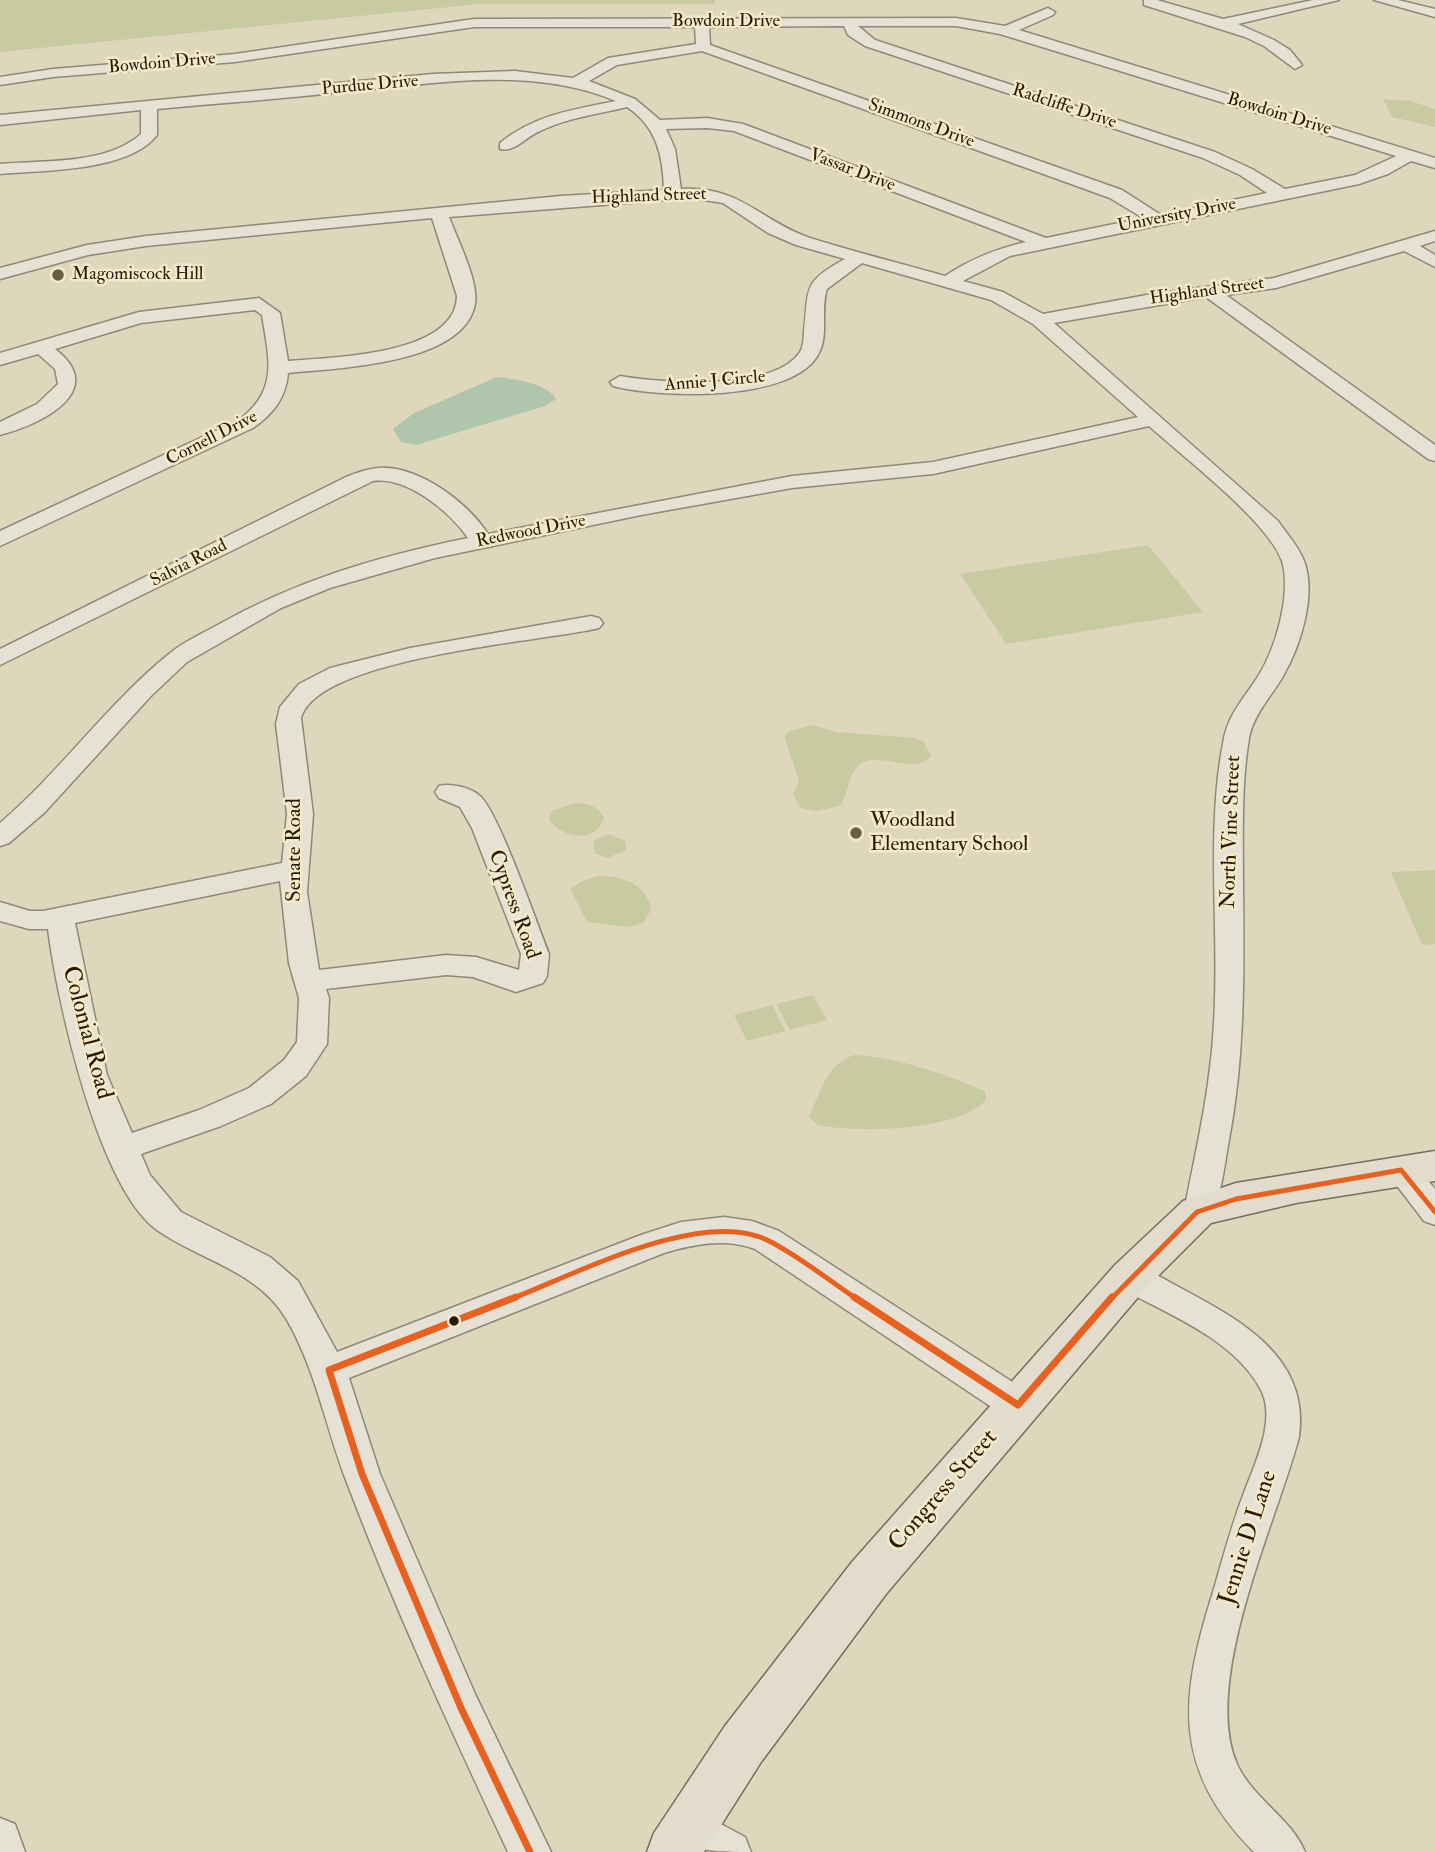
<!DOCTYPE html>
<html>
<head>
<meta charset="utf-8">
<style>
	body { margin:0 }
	canvas { display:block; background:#dfd7bc }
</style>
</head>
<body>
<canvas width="1435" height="1852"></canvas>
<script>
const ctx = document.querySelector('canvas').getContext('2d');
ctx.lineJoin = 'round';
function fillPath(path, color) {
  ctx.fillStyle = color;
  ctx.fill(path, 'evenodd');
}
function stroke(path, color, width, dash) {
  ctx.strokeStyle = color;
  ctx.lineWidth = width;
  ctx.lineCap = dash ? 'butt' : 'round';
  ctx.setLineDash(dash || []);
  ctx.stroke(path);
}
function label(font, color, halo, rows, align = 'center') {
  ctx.font = font + ' "IM FELL Double Pica",serif';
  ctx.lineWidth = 5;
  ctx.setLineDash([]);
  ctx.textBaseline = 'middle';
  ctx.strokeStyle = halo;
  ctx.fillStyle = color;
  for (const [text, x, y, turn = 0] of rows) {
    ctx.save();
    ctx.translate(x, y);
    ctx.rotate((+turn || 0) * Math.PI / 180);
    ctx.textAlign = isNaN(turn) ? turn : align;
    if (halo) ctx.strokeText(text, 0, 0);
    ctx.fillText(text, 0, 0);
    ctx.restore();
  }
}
fillPath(new Path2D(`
	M 0,0 L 715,0 L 715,4 L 480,4 L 0,52 Z
	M 1383,99 L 1411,101 L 1435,109 L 1435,127 L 1392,117 Z
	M 1148,545 L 1203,612 L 1006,644 L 960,574 Z
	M 813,725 L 837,732 L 915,738 L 924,742 L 931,756 C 913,777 876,748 858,766 C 847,777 849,794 840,806 L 816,811 L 801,808 L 793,794 L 799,781 L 784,736 L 790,731 Z
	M 575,803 C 588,803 597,806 604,817 C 598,844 561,839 549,819 L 552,811 Z
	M 609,834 L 625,841 L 626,850 L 608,858 L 595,854 L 593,841 Z
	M 1435,870 L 1435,944 L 1422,945 L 1391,872 Z
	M 598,876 C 621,875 648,884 651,910 L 643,923 L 628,927 L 587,922 L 570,889 L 582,881 Z
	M 813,995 L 827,1020 L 790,1030 L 776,1004 Z
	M 772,1005 L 785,1031 L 747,1041 L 734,1015 Z
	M 854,1055 C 898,1057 944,1074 985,1091 L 986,1100 C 956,1132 858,1133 817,1125 L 809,1117 C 820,1093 827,1063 854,1055 Z`), '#c8cba2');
fillPath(new Path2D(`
	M 497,377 C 514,379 547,383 556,399 L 545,406 L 416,445 L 401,442 L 393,429 L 414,413 Z`), '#afc5ac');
const minor = new Path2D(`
	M 1144,0 L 1157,0 L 1223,19 L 1313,0 L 1339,0 L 1238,24 L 1274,40 L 1290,50 L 1302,65 L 1295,69 L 1264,46 L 1245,37 L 1144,5 Z
	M 1374,0 L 1398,0 L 1435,9 L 1435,17 Z
	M 1048,8 L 1055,12 L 1053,15 L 1019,30 L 1435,158 L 1435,168 L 1411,161 L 1388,174 L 1359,184 L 1010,256 L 963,281 L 1003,292 L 1043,314 L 1152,294 L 1274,278 L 1435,231 L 1435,241 L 1420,246 L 1435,255 L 1435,267 L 1404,251 L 1276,288 L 1226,295 L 1435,445 L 1435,461 L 1428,459 L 1206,297 L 1054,323 L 1278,521 C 1286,533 1299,547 1304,561 C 1317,595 1300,648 1282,678 C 1270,698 1254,714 1249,738 C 1241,786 1243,837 1243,886 C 1244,971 1245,1055 1229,1140 C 1224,1167 1222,1196 1208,1221 L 1197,1225 L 1186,1221 L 1181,1212 L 1186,1201 C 1198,1142 1211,1083 1214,1023 C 1220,929 1205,831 1224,738 C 1229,714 1244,698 1257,678 C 1275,651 1292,594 1282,561 C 1269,522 1182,456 1149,426 L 933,474 L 792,488 L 641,515 L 435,558 L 330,588 L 281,608 L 187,662 L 151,696 L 45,812 L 9,843 L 0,846 L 0,823 C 61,771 107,704 169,654 C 182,643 199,635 214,627 C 297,580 376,557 468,538 C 450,512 407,476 373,481 L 0,665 L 0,649 L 346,477 C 356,473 367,469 378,468 C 418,465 467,502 488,534 L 792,476 L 933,462 L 1138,417 L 1033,324 L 991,300 L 862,263 L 827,289 C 820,309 829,334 819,353 C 794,403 659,398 613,386 L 610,382 L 620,376 C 661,383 774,392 800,352 C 803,347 804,337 804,331 C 809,288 802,282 845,259 L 796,245 L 768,233 L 723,203 L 691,198 L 449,217 C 457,239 479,281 475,304 C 464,365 336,368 288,373 C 286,398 273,414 253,428 L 0,546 L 0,531 L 239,420 C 279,390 269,359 262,315 L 255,310 L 141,323 L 55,349 C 110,391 40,425 0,435 L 0,422 L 37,404 L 58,384 L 55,369 L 38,354 L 0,365 L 0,353 L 139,312 L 259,298 L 280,313 L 288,361 C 331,357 456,356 457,296 L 432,218 L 146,246 L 88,255 L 0,279 L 0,268 L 87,245 L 146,236 L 561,196 L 664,190 C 663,156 657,127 627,107 C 598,114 567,118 540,131 C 527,136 514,153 500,149 L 500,143 C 534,115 575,109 616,101 C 530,65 433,84 343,92 C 281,99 219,103 157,109 L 157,135 C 128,172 43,170 0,174 L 0,164 C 44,160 106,165 141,134 L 141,110 L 0,125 L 0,115 L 433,74 L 515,71 L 573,78 L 608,58 L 696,44 L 695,27 L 474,27 L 235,62 L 53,77 L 0,85 L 0,77 L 53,69 L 235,54 L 474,19 L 956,18 L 1005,26 ZM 844,26 L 848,35 L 865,46 L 1203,158 L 1240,175 L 1267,193 L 1161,215 L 1122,190 L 710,45 L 709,27 ZM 858,26 L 956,26 L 1000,34 L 1396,156 L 1355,175 L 1285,189 L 1252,169 L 1215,152 L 875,40 ZM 702,51 L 1110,198 L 1143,218 L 1046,238 L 743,124 L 707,118 L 660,120 L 635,99 L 589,81 L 617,65 ZM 707,128 L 734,131 L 1026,242 C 995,249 971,259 945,276 C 900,263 854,252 810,238 C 760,221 740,185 681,189 L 675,149 L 666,129 Z
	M 591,616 L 599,618 L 603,623 L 599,628 C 541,642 318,657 301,718 L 313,814 L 307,892 L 319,970 L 446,955 L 476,957 L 519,970 L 521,954 L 472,828 L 460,807 L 439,798 L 435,792 L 439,786 C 450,783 470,787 480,796 C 499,813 537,924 549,954 L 547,976 L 543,983 L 516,992 L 473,977 L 446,975 L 326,989 L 329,998 L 327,1044 L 306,1076 L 271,1104 L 221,1126 L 141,1154 L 150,1175 L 181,1212 L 270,1257 L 298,1281 L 337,1352 L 641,1235 L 681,1222 L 724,1217 L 752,1221 L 779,1231 L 1031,1394 L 1036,1405 L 1031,1416 L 1018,1420 L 1005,1416 L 755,1249 C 726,1238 694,1244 664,1253 L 349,1378 L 380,1474 L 475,1694 L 551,1852 L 508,1852 C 450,1728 392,1603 344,1475 C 325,1423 315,1369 287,1320 C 258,1270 201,1261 157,1230 C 98,1187 57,1000 48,929 L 29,929 L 0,921 L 0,902 L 30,911 L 43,911 L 282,863 L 287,814 L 276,724 L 280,707 L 299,684 L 330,668 L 410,648 ZM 280,881 L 289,963 L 299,998 L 297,1042 L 284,1060 L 249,1088 L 199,1110 L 132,1133 L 107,1075 L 75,923 Z
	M 1401,1158 L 1412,1161 L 1435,1189 L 1435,1225 L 1424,1221 L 1385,1170 L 1390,1161 Z
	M 1130,1263 C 1150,1270 1169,1282 1188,1292 C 1246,1323 1310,1361 1299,1437 C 1277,1521 1201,1681 1237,1764 C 1253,1799 1291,1818 1305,1852 L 1254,1852 C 1171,1768 1180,1697 1213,1592 C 1223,1558 1232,1523 1245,1490 C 1256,1461 1277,1418 1260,1388 C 1232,1338 1166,1313 1118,1287 L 1113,1277 L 1118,1267 Z
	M 689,1807 L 745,1837 L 751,1852 C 718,1852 682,1852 668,1828 L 674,1813 Z
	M 0,1818 L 15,1824 L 25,1852 L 0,1852 Z`);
const major = new Path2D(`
	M 1435,1151 L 1435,1181 L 1296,1203 L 1211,1223 L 1145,1289 L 886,1594 L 761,1762 L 704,1852 L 647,1852 L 654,1833 L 725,1726 L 852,1562 L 1115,1265 L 1183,1201 L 1236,1183 Z`);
stroke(minor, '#8e8876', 3);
stroke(major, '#746e5d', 3);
fillPath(minor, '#e5e1d4');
fillPath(major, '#e1dccc');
stroke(new Path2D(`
	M 511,1299 C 576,1274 701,1208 767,1240 C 798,1255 828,1280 857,1299
	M 1111,1299 L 1197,1212 L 1236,1199 L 1401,1170 L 1435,1212`), '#e86120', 5);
stroke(new Path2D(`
	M 516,1297 L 329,1370 L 362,1474 L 461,1708 L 530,1852
	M 854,1297 L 1018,1405 L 1112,1297`), '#e86120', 7);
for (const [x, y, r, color] of [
	[58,275,7,"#695c44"],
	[856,833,7,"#695c44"],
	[454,1321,6,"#2a1a03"]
]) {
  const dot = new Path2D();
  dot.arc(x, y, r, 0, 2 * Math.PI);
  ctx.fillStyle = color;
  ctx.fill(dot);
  stroke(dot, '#f4eaca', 2.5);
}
label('18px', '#2a1a03', '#f4eaca', [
	["Bowdoin Drive",726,22],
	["Bowdoin Drive",162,64,-5],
	["Purdue Drive",370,86,-5],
	["Radcliffe Drive",1064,107,18],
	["Bowdoin Drive",1279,115,17],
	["Simmons Drive",921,124,20],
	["Vassar Drive",852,171,21],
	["Highland Street",649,197,-2],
	["University Drive",1177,216,-11],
	["Highland Street",1207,292,-8],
	["Annie J Circle",715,382,-5],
	["Cornell Drive",212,439,-27],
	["Redwood Drive",531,532,-11],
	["Salvia Road",189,564,-27]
]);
label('18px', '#2a1a03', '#f4eaca', [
	["Magomiscock Hill",72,275]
], 'left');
label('21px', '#2a1a03', '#f4eaca', [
	["Woodland",870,821],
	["Elementary School",870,845]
], 'left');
label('21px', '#2a1a03', '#f4eaca', [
	["North Vine Street",1232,832,-88],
	["Senate Road",295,850,-90],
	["Cypress Road",513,905,70]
]);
label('24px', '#2a1a03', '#f4eaca', [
	["Colonial Road",86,1033,75],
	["Congress Street",944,1491,-49],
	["Jennie D Lane",1249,1538,-72]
]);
</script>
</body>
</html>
